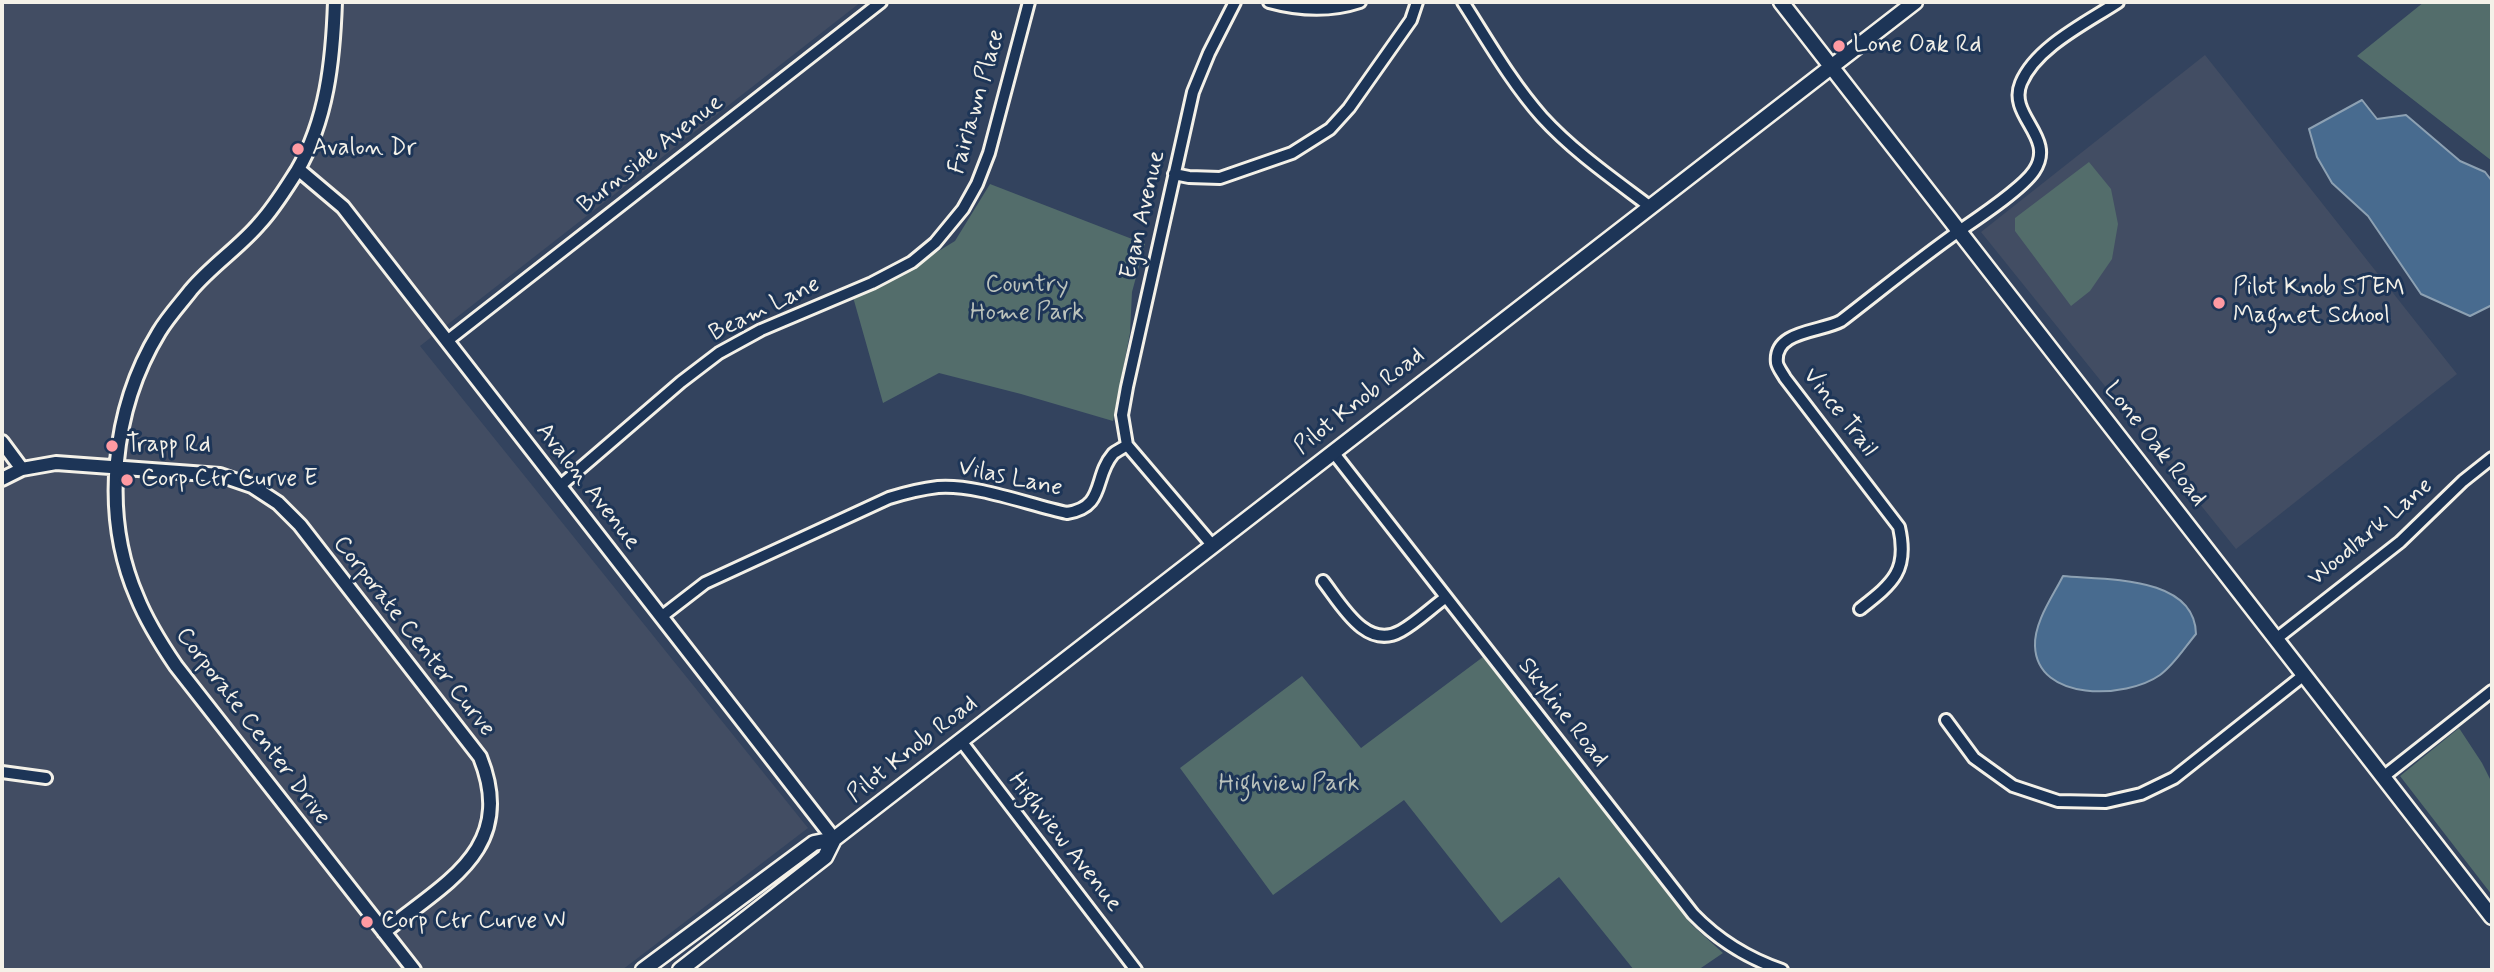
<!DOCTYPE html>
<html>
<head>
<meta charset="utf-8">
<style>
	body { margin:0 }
	#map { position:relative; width:2494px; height:972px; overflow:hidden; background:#33435e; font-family:Mynerve,sans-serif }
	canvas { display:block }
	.frame { position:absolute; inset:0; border:4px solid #f4f1e8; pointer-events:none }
</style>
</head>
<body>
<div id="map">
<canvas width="2494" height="972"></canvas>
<div class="frame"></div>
</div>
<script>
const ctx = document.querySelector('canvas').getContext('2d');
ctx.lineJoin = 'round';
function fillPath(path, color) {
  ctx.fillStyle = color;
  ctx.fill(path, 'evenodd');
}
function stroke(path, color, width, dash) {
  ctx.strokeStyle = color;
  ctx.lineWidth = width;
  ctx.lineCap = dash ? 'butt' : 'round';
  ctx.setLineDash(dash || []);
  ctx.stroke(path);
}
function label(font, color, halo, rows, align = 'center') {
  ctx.font = font + ' Mynerve,sans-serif';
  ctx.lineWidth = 6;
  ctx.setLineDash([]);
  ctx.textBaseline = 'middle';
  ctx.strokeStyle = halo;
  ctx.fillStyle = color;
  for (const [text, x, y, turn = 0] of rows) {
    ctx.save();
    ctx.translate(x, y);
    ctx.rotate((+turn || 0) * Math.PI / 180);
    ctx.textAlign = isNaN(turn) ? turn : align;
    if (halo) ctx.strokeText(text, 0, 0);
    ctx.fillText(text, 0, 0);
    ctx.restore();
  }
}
fillPath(new Path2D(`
	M 2,2 L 861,2 L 420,346 L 808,828 L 622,970 L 2,970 Z
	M 2205,55 L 2457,374 L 2236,549 L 1981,232 Z`), '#424d63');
fillPath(new Path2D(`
	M 2424,2 L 2492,2 L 2492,161 L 2357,56 Z
	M 2089,162 L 2111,189 L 2118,224 L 2112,259 L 2090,291 L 2071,306 L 2015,231 L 2015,218 Z
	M 990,184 L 1145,244 L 1132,292 L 1130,333 L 1113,421 L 1021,394 L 939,373 L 883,403 L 853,297 L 919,263 L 955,241 Z
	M 1483,657 L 1692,925 L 1723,953 L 1698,970 L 1634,970 L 1559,877 L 1501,923 L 1404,800 L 1273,895 L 1180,768 L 1302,676 L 1361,748 Z
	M 2459,728 L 2482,763 L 2492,783 L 2492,895 L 2400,776 Z`), '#536d6b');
const water = new Path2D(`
	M 2362,100 L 2377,119 L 2406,115 L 2460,161 L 2485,172 L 2492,181 L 2492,305 L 2470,316 L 2421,294 L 2368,216 L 2332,183 L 2317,157 L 2309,129 Z
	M 2063,576 C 2104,580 2195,575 2196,634 C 2185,647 2174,665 2160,675 C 2126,699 2037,702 2035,646 C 2034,622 2053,596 2063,576 Z`);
fillPath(water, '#486b8f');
stroke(water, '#8da1b3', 2);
const minor = new Path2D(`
	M 1269,2 C 1298,10 1330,12 1360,2
	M 1463,2 C 1488,41 1511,82 1542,117 C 1573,151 1612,178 1649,206
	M 1174,174 L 1189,177 L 1220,178 L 1292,153 L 1330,129 L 1349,108 L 1411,20 L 1417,2
	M 447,341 L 881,2
	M 1127,445 L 1122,415 L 1127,387 L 1193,92 L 1209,53 L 1235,2
	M 1127,445 L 1213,546
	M 1333,452 L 1693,914 C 1719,941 1747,958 1782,970
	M 560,486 L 681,382 L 719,353 L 761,330 L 872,283 L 912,262 L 935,243 L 963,209 L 977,184 L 989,153 L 1029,2
	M 1323,581 C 1341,604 1366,651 1401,631 C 1417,622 1431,608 1445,598
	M 1860,609 C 1893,583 1909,571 1899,527 L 1785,378 C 1783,374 1778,368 1777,363 C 1773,330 1822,332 1841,321 C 1880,291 1919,259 1959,231 C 1978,218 2022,189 2034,171 C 2057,137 2007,116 2021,83 C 2036,47 2086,23 2118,2
	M 661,617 L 705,583 L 889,498 C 905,493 921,489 938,487 C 976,484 1029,505 1067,513 C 1106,507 1093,477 1113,454 C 1116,451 1123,448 1127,445
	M 2276,639 L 2400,542 L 2463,481 L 2492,458
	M 1946,720 L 1974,758 L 2013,786 L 2058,801 L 2106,802 L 2141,794 L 2174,778 L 2304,675
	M 961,741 L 1136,970
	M 2,772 L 46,778
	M 2383,777 L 2492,691`);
const tertiary = new Path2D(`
	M 335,2 C 333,60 327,120 297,171 C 286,188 274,208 260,223 C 240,247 212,265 191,290 C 181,303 168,317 159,332 C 112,409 101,514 137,597 C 147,622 161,644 176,666 L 414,970
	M 298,169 L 343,207 L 834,839
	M 2,442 L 22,469
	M 2,479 L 22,469 L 56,463 L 220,475 L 252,486 L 278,503 L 300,525 L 480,757 C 517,849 446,882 384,932`);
const secondary = new Path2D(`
	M 1781,2 L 2492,917
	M 643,970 L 814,843 L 834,839
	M 680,970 L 825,857 L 834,839 L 1915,2`);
stroke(minor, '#f4f1e8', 16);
stroke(tertiary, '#f4f1e8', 18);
stroke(secondary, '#f4f1e8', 19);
stroke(minor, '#1d3557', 10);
stroke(tertiary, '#1d3557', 12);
stroke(secondary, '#1d3557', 14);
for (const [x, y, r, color] of [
	[1839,46,7,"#ff9aa2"],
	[298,149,7,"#ff9aa2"],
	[2219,303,7,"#ff9aa2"],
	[112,446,7,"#ff9aa2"],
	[127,480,7,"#ff9aa2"],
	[367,922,7,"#ff9aa2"]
]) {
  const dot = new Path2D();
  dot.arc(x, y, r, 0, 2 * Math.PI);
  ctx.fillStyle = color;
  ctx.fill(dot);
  stroke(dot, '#1d3557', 2.5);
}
label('24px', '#f4f1e8', '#1d3557', [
	["Lone Oak Rd",1853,46],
	["Avalon Dr",312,149],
	["Pilot Knob STEM",2233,289],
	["Magnet School",2233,317],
	["Trapp Rd",126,446],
	["Corp Ctr Curve E",141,480],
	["Corp Ctr Curve W",381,922]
], 'left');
label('24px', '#f4f1e8', '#1d3557', [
	["Fairlawn Place",978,102,-74],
	["Burnside Avenue",651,155,-38],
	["Egan Avenue",1144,215,-77],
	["Beam Lane",765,310,-26],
	["Pilot Knob Road",1360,402,-38],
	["Vince Trail",1839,413,52],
	["Lone Oak Road",2154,445,52],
	["Vilas Lane",1010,479,12],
	["Avalon Avenue",587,487,52],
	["Woodlark Lane",2371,533,-40],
	["Corporate Center Curve",413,637,52],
	["Skyline Road",1562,713,52],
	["Corporate Center Drive",252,727,53],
	["Pilot Knob Road",913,750,-38],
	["Highview Avenue",1064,843,52]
]);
label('24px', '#bcc3bc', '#1d3557', [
	["Country",1027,286],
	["Home Park",1027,314],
	["Highview Park",1289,785]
]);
</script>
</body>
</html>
